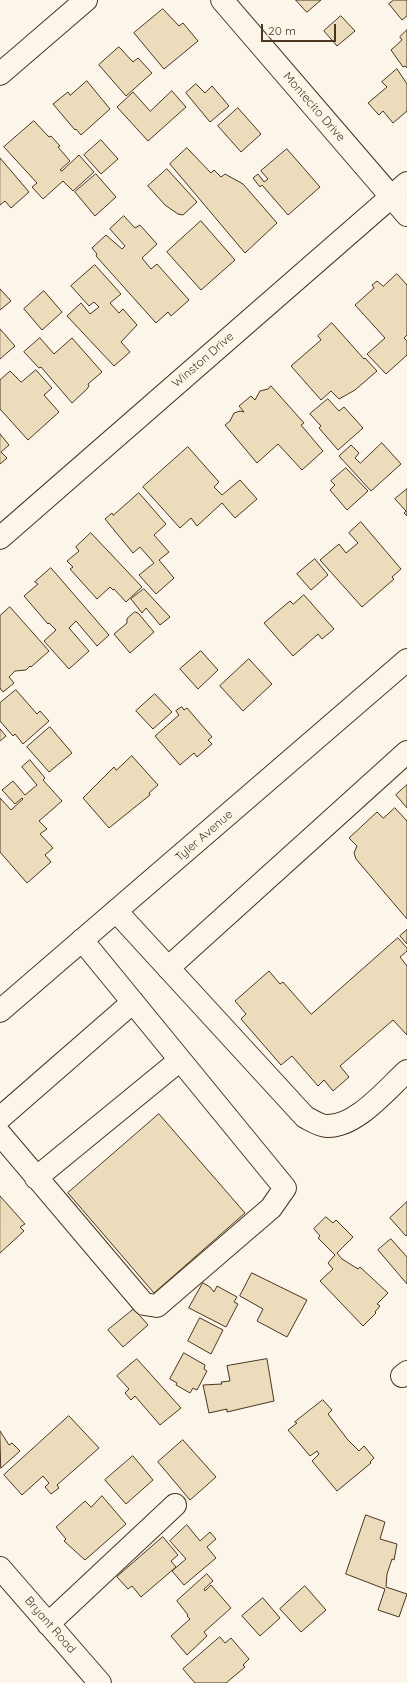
<!DOCTYPE html>
<html>
<head>
<meta charset="utf-8">
<style>
	body { margin:0 }
	#map { position:relative; width:407px; height:1683px; overflow:hidden; background:#fbf6e9; font-family:Quicksand,sans-serif }
	canvas { display:block }
	.scale { position:absolute; left:261px; top:24px; width:75px; height:18px; box-sizing:border-box; border:2px solid #4a3520; border-top:0; padding-left:5px; font-size:12px; line-height:14px; white-space:nowrap; color:#4a3520; -webkit-text-stroke:3px #fbf6e9; paint-order:stroke }
</style>
</head>
<body>
<div id="map">
<canvas width="407" height="1683"></canvas>
<div class="scale">20 m</div>
</div>
<script>
const ctx = document.querySelector('canvas').getContext('2d');
ctx.lineJoin = 'round';
function fillPath(path, color) {
  ctx.fillStyle = color;
  ctx.fill(path, 'evenodd');
}
function stroke(path, color, width, dash) {
  ctx.strokeStyle = color;
  ctx.lineWidth = width;
  ctx.lineCap = dash ? 'butt' : 'round';
  ctx.setLineDash(dash || []);
  ctx.stroke(path);
}
function label(font, color, halo, rows, align = 'center') {
  ctx.font = font + ' Quicksand,sans-serif';
  ctx.lineWidth = 3;
  ctx.setLineDash([]);
  ctx.textBaseline = 'middle';
  ctx.strokeStyle = halo;
  ctx.fillStyle = color;
  for (const [text, x, y, turn = 0] of rows) {
    ctx.save();
    ctx.translate(x, y);
    ctx.rotate((+turn || 0) * Math.PI / 180);
    ctx.textAlign = isNaN(turn) ? turn : align;
    if (halo) ctx.strokeText(text, 0, 0);
    ctx.fillText(text, 0, 0);
    ctx.restore();
  }
}
const building = new Path2D(`
	M 296,0 L 321,0 L 307,12 Z
	M 394,0 L 407,0 L 407,16 L 402,20 L 389,4 Z
	M 163,9 L 179,26 L 183,23 L 198,41 L 164,69 L 134,33 Z
	M 341,16 L 355,31 L 337,46 L 324,31 Z
	M 407,30 L 407,68 L 405,66 L 403,67 L 391,50 L 402,40 L 400,37 Z
	M 119,47 L 133,62 L 138,58 L 152,73 L 126,96 L 99,65 Z
	M 397,69 L 407,84 L 407,111 L 393,123 L 383,111 L 379,115 L 368,103 L 387,87 L 382,82 Z
	M 87,81 L 110,109 L 81,135 L 76,129 L 75,130 L 53,104 L 68,92 L 70,95 Z
	M 196,84 L 205,93 L 212,86 L 229,106 L 210,122 L 186,93 Z
	M 172,91 L 186,107 L 148,141 L 117,107 L 133,92 L 150,111 Z
	M 238,108 L 261,134 L 241,152 L 218,126 Z
	M 34,121 L 49,137 L 51,136 L 60,146 L 58,147 L 70,161 L 60,170 L 62,171 L 79,155 L 94,172 L 73,191 L 63,181 L 43,199 L 32,187 L 37,183 L 4,147 Z
	M 101,140 L 118,159 L 101,174 L 84,155 Z
	M 187,148 L 211,173 L 214,170 L 221,177 L 225,174 L 243,184 L 277,223 L 245,253 L 170,164 Z
	M 287,149 L 320,187 L 288,215 L 262,185 L 260,187 L 253,178 L 258,174 L 264,182 L 268,179 L 261,171 Z
	M 0,158 L 29,192 L 11,208 L 5,201 L 0,205 Z
	M 167,169 L 197,202 L 183,215 L 178,214 L 165,205 L 148,186 Z
	M 96,174 L 116,197 L 95,216 L 75,192 Z
	M 124,216 L 135,228 L 140,225 L 157,244 L 142,258 L 151,269 L 157,264 L 189,300 L 171,316 L 168,312 L 156,323 L 96,256 L 97,254 L 92,248 L 106,235 L 122,249 L 125,246 L 110,229 Z
	M 201,221 L 235,260 L 201,290 L 167,252 Z
	M 95,265 L 121,294 L 110,303 L 119,313 L 123,309 L 137,325 L 121,342 L 130,352 L 114,366 L 67,316 L 81,303 L 90,314 L 99,307 L 94,302 L 89,306 L 71,286 Z
	M 397,274 L 407,285 L 407,335 L 404,338 L 407,341 L 407,355 L 386,374 L 367,354 L 385,338 L 355,305 L 374,288 L 372,285 L 377,281 L 383,286 Z
	M 0,289 L 11,301 L 0,310 Z
	M 44,291 L 62,312 L 42,330 L 24,309 Z
	M 332,323 L 364,359 L 365,358 L 377,371 L 355,390 L 339,399 L 331,391 L 321,400 L 291,366 L 321,340 L 318,336 Z
	M 0,329 L 15,346 L 0,359 Z
	M 40,338 L 54,354 L 72,338 L 102,372 L 88,384 L 89,386 L 87,389 L 72,403 L 41,367 L 39,368 L 24,352 Z
	M 36,370 L 52,388 L 44,395 L 59,412 L 28,440 L 0,409 L 0,380 L 10,371 L 21,382 Z
	M 271,386 L 304,423 L 301,425 L 323,451 L 302,470 L 278,444 L 257,463 L 225,425 L 230,421 L 234,413 L 240,411 L 244,412 L 239,406 L 251,396 L 255,400 L 260,391 L 268,389 Z
	M 328,399 L 339,411 L 344,407 L 363,428 L 338,450 L 319,428 L 321,426 L 310,414 Z
	M 0,434 L 9,445 L 1,452 L 7,458 L 0,464 Z
	M 382,443 L 401,464 L 371,491 L 339,456 L 351,445 L 359,453 L 355,458 L 360,463 Z
	M 188,447 L 219,482 L 214,487 L 222,495 L 240,480 L 257,499 L 235,518 L 222,503 L 197,526 L 191,518 L 180,528 L 143,487 Z
	M 346,468 L 368,491 L 347,510 L 330,490 L 335,485 L 331,481 Z
	M 407,489 L 407,516 L 404,513 L 406,511 L 395,499 Z
	M 139,493 L 166,524 L 154,535 L 169,552 L 159,560 L 174,578 L 156,594 L 139,575 L 154,563 L 140,547 L 133,553 L 105,519 L 112,513 L 113,515 Z
	M 361,522 L 401,569 L 392,577 L 394,579 L 362,607 L 320,560 L 339,544 L 346,553 L 358,543 L 349,533 Z
	M 91,533 L 142,587 L 126,602 L 114,589 L 113,590 L 110,587 L 97,599 L 70,569 L 73,567 L 67,561 L 79,551 L 76,547 Z
	M 315,559 L 328,575 L 311,590 L 297,574 Z
	M 51,568 L 109,635 L 97,646 L 76,621 L 69,628 L 89,651 L 69,669 L 44,641 L 56,630 L 49,623 L 48,624 L 24,596 L 38,584 L 35,582 Z
	M 144,589 L 170,617 L 160,625 L 146,608 L 142,613 L 131,599 Z
	M 304,595 L 334,629 L 322,639 L 318,634 L 293,656 L 264,623 L 290,601 L 293,604 Z
	M 10,607 L 49,651 L 31,667 L 30,666 L 26,670 L 15,671 L 9,677 L 14,683 L 3,692 L 0,688 L 0,616 Z
	M 135,612 L 138,613 L 154,632 L 130,653 L 114,634 L 127,623 L 127,619 Z
	M 201,651 L 218,670 L 198,689 L 180,669 Z
	M 249,659 L 272,684 L 243,711 L 220,686 Z
	M 16,690 L 37,714 L 40,711 L 49,721 L 23,744 L 15,734 L 13,736 L 0,721 L 0,703 Z
	M 155,694 L 172,712 L 153,729 L 136,711 Z
	M 182,707 L 184,710 L 187,708 L 212,737 L 208,740 L 212,744 L 197,757 L 194,753 L 180,765 L 155,736 L 179,715 L 176,711 Z
	M 50,727 L 72,753 L 49,772 L 27,747 Z
	M 0,729 L 6,736 L 0,741 Z
	M 132,756 L 158,785 L 149,793 L 150,795 L 109,828 L 83,798 L 114,767 L 116,770 Z
	M 30,760 L 45,778 L 43,780 L 62,801 L 39,821 L 47,829 L 40,834 L 53,848 L 45,855 L 51,862 L 27,883 L 0,852 L 0,798 L 11,810 L 23,799 L 22,798 L 15,804 L 2,790 L 13,781 L 25,795 L 37,785 L 22,767 Z
	M 407,785 L 407,808 L 396,795 Z
	M 395,808 L 407,821 L 407,919 L 356,859 L 354,853 L 357,846 L 349,838 L 377,812 L 383,818 Z
	M 407,930 L 407,944 L 400,936 Z
	M 398,938 L 407,948 L 407,951 L 400,957 L 407,966 L 407,1035 L 393,1020 L 340,1066 L 349,1077 L 333,1091 L 324,1080 L 318,1086 L 292,1056 L 281,1065 L 241,1019 L 246,1014 L 235,1001 L 269,971 L 280,984 L 283,982 L 311,1014 Z
	M 159,1114 L 245,1213 L 154,1293 L 68,1193 Z
	M 0,1196 L 25,1224 L 20,1227 L 24,1231 L 0,1253 Z
	M 407,1202 L 407,1235 L 406,1236 L 390,1218 Z
	M 326,1217 L 333,1223 L 336,1220 L 353,1237 L 337,1253 L 342,1259 L 358,1269 L 360,1267 L 388,1293 L 377,1304 L 380,1306 L 375,1312 L 376,1313 L 363,1326 L 320,1281 L 333,1269 L 328,1263 L 335,1255 L 318,1238 L 320,1236 L 314,1229 Z
	M 391,1239 L 407,1257 L 407,1284 L 378,1250 Z
	M 252,1273 L 307,1300 L 287,1337 L 257,1321 L 263,1309 L 240,1296 Z
	M 203,1283 L 210,1287 L 214,1292 L 217,1286 L 237,1297 L 234,1302 L 238,1304 L 226,1327 L 189,1308 Z
	M 134,1309 L 148,1325 L 123,1347 L 108,1330 Z
	M 200,1318 L 223,1330 L 211,1354 L 188,1341 Z
	M 184,1353 L 205,1365 L 204,1369 L 207,1371 L 197,1390 L 193,1388 L 190,1393 L 176,1385 L 177,1383 L 170,1379 Z
	M 137,1359 L 181,1408 L 160,1425 L 135,1396 L 131,1400 L 125,1393 L 129,1389 L 117,1376 Z
	M 267,1359 L 274,1401 L 227,1412 L 227,1409 L 209,1413 L 203,1385 L 222,1384 L 221,1382 L 230,1381 L 227,1366 Z
	M 323,1400 L 332,1410 L 328,1414 L 348,1440 L 359,1451 L 364,1446 L 374,1458 L 370,1462 L 371,1463 L 337,1491 L 312,1461 L 319,1454 L 317,1451 L 310,1456 L 288,1430 L 297,1423 L 295,1422 Z
	M 69,1416 L 99,1448 L 57,1485 L 59,1488 L 51,1494 L 45,1487 L 49,1483 L 43,1476 L 22,1495 L 4,1475 Z
	M 0,1431 L 9,1445 L 12,1443 L 20,1451 L 1,1468 Z
	M 183,1440 L 216,1477 L 190,1500 L 158,1462 Z
	M 133,1456 L 153,1480 L 126,1504 L 105,1480 Z
	M 102,1496 L 126,1524 L 85,1560 L 64,1541 L 66,1539 L 56,1527 L 85,1501 L 91,1507 Z
	M 366,1515 L 385,1522 L 380,1539 L 397,1544 L 394,1560 L 392,1559 L 387,1574 L 386,1587 L 407,1594 L 399,1617 L 378,1610 L 385,1589 L 346,1574 Z
	M 187,1525 L 200,1541 L 210,1532 L 216,1539 L 207,1547 L 216,1558 L 184,1585 L 172,1571 L 186,1559 L 170,1541 Z
	M 163,1537 L 178,1555 L 171,1561 L 176,1567 L 141,1597 L 132,1586 L 128,1589 L 117,1577 Z
	M 207,1574 L 213,1581 L 204,1589 L 205,1591 L 211,1585 L 231,1608 L 204,1632 L 207,1636 L 187,1655 L 171,1636 L 190,1619 L 187,1616 L 188,1615 L 177,1601 Z
	M 305,1586 L 326,1610 L 301,1632 L 280,1609 Z
	M 263,1598 L 280,1618 L 260,1636 L 242,1616 Z
	M 220,1637 L 225,1643 L 231,1638 L 249,1659 L 243,1665 L 245,1667 L 226,1683 L 195,1683 L 183,1669 Z`);
fillPath(building, '#ecdcbc');
stroke(building, '#4a3520', 1);
const minor = new Path2D(`
	M 222,0 L 407,215
	M 0,74 L 86,0
	M 0,538 L 407,183
	M 116,911 L 305,1117 C 311,1120 320,1126 327,1126 C 356,1127 386,1090 407,1071
	M 168,968 L 407,752
	M 0,1118 L 133,1002
	M 0,1134 L 144,1304 L 157,1306 L 271,1208 L 285,1188 L 82,940
	M 36,1178 L 180,1060
	M 402,1376 L 407,1372
	M 0,1568 L 100,1683
	M 48,1624 L 175,1505`);
const major = new Path2D(`
	M 0,1011 L 407,660`);
stroke(minor, '#4a3520', 24);
stroke(major, '#4a3520', 24);
stroke(minor, '#fbf6e9', 22);
stroke(major, '#fbf6e9', 22);
label('12px', '#4a3520', '#fbf6e9', [
	["Montecito Drive",314,107,49],
	["Winston Drive",203,360,-41],
	["Tyler Avenue",204,836,-41],
	["Bryant Road",50,1625,49]
]);
</script>
</body>
</html>
